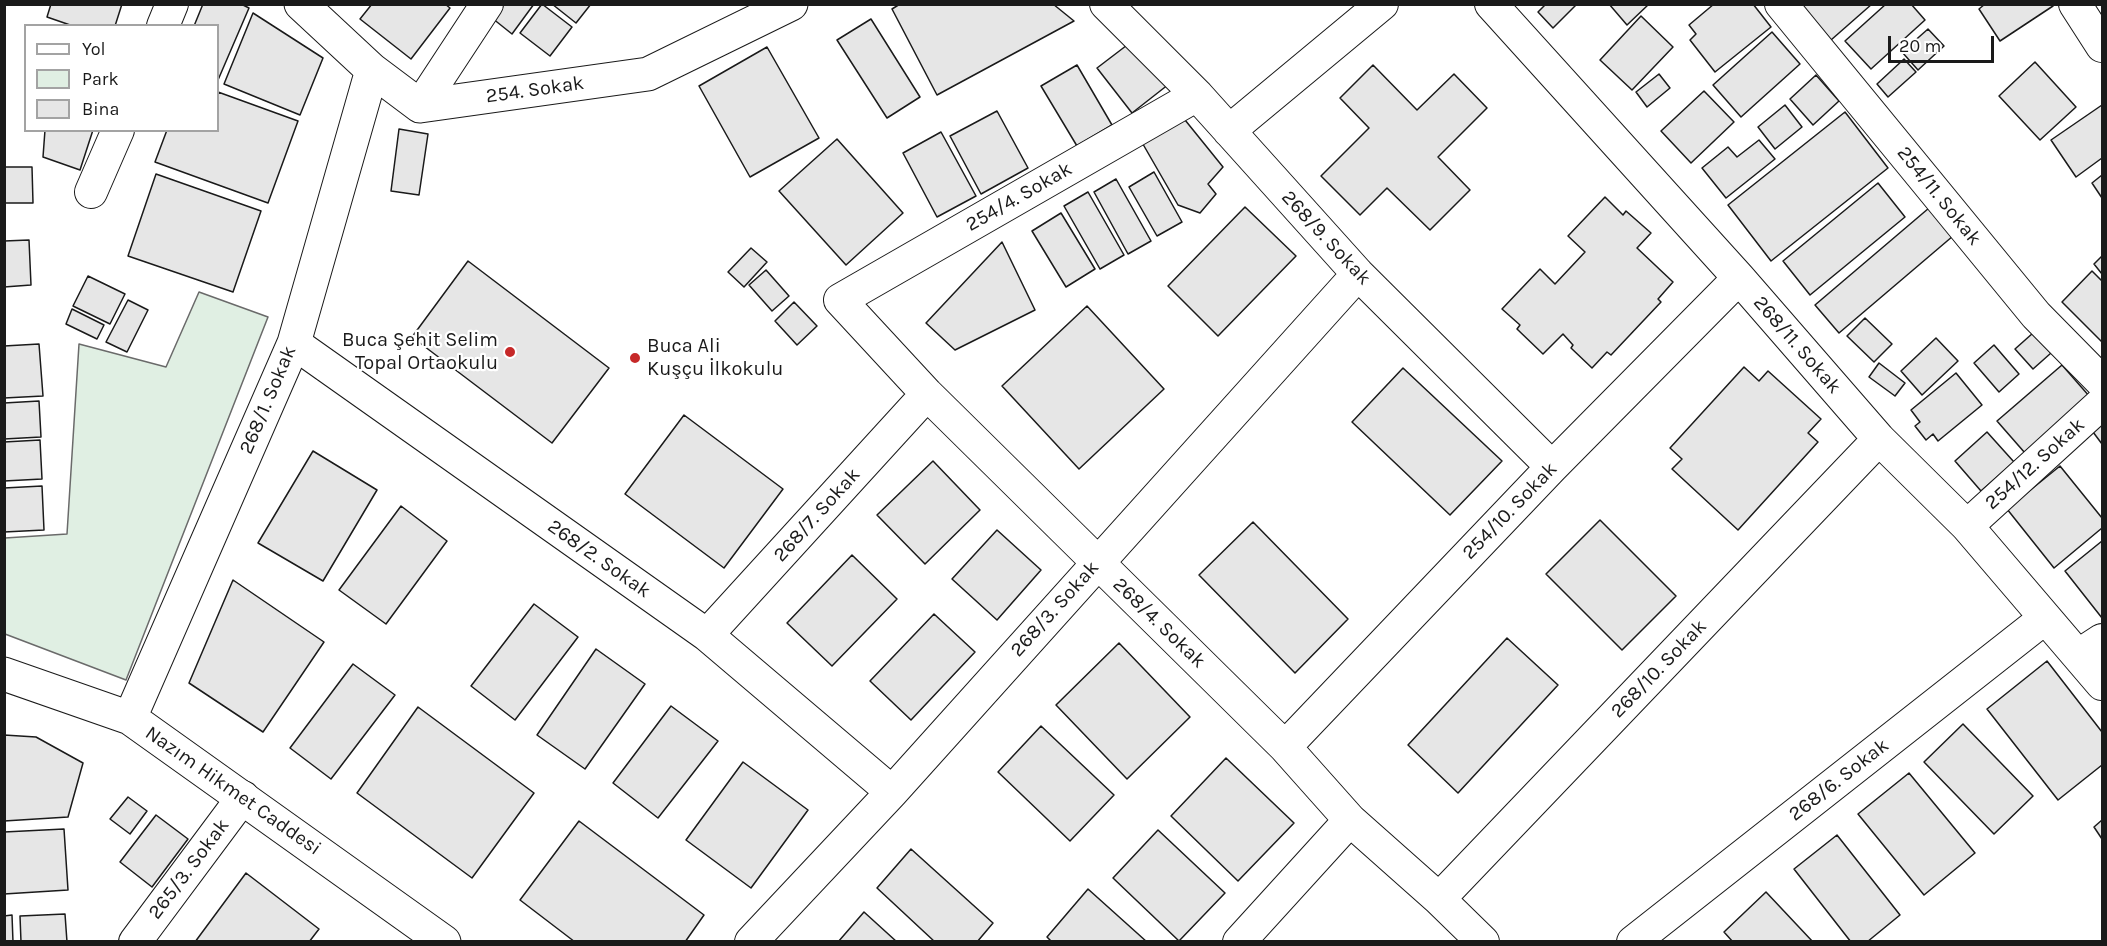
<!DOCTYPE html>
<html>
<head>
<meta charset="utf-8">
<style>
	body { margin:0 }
	#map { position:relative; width:2107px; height:946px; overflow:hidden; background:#fff; font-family:Karla,sans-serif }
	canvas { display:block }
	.frame { position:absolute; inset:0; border:6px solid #1a1a1a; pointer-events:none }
	.legend { position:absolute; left:24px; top:24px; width:195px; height:108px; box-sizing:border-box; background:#fff; border:2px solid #a3a3a3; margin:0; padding:8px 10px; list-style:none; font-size:18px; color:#1a1a1a }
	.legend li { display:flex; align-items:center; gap:12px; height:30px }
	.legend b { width:30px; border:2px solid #a3a3a3 }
	.scale { position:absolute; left:1888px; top:36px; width:106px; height:27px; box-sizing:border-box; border:3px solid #1a1a1a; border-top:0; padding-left:8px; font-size:18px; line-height:21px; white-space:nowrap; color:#1a1a1a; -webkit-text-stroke:4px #fff; paint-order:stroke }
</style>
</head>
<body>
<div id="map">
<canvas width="2107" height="946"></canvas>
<div class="frame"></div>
<ul class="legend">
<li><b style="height:8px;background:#fff"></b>Yol</li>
<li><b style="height:16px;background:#e0efe3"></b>Park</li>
<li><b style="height:16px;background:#e6e6e6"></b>Bina</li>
</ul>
<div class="scale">20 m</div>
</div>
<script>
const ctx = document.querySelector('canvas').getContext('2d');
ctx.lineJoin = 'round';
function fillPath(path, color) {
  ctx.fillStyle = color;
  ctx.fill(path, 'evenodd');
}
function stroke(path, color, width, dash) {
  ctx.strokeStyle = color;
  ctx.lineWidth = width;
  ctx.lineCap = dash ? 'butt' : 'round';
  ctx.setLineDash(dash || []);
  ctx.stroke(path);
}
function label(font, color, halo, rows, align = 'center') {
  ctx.font = font + ' Karla,sans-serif';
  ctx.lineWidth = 4.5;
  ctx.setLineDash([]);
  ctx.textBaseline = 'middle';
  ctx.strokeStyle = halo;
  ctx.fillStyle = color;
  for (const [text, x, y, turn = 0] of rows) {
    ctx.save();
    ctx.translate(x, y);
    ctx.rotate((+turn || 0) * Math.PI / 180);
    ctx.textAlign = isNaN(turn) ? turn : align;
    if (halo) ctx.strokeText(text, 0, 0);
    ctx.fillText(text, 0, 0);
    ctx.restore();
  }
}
const green = new Path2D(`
	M 199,292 L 268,317 L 126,680 L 5,634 L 5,538 L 67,534 L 79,344 L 166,367 Z`);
fillPath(green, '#e0efe3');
stroke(green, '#6a6a6a', 1.5);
const building = new Path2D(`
	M 51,4 L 122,4 L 115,26 L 73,26 L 47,17 Z
	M 203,4 L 241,4 L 249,8 L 218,80 L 218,26 L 194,26 Z
	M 372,4 L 445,4 L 450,8 L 411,59 L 360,19 Z
	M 494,4 L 534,4 L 512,34 L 487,14 Z
	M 542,4 L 572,27 L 550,56 L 520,33 Z
	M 552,4 L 591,4 L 576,23 Z
	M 900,4 L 1053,4 L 1074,21 L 937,95 L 892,9 Z
	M 1546,4 L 1577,4 L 1553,28 L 1538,12 Z
	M 1609,4 L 1649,4 L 1627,25 Z
	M 1714,4 L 1753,4 L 1771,27 L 1715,72 L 1690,40 L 1696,34 L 1689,25 Z
	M 1800,4 L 1872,4 L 1831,40 Z
	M 1886,4 L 1911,4 L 1925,20 L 1871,69 L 1845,41 Z
	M 1985,4 L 2052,4 L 2053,6 L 2000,41 L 1979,9 Z
	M 253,13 L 323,58 L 300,115 L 224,84 Z
	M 1641,16 L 1673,47 L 1632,90 L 1600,60 Z
	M 871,19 L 920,97 L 887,118 L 837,40 Z
	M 1928,29 L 1944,46 L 1918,70 L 1902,52 Z
	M 1772,32 L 1800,64 L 1741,117 L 1713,85 Z
	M 1135,39 L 1169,84 L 1132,113 L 1097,68 Z
	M 767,47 L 819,138 L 750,177 L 699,86 Z
	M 1904,59 L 1916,72 L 1888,97 L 1877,84 Z
	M 2035,62 L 2076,107 L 2040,140 L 1999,96 Z
	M 1077,65 L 1112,125 L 1077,146 L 1041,86 Z
	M 1373,65 L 1417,110 L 1454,74 L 1487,108 L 1438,157 L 1470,190 L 1430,230 L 1387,188 L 1360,215 L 1321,176 L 1369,128 L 1340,98 Z
	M 1659,74 L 1670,88 L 1647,107 L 1636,92 Z
	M 1816,75 L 1839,101 L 1813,125 L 1790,99 Z
	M 1704,91 L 1734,122 L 1691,163 L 1661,131 Z
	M 218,92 L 298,121 L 268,203 L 155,162 L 167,130 L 218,130 Z
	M 1785,105 L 1802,127 L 1775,149 L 1758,127 Z
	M 2102,105 L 2102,158 L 2076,177 L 2051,140 Z
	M 997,111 L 1028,168 L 981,194 L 950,136 Z
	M 1845,112 L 1888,168 L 1771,261 L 1728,205 Z
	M 1181,115 L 1223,167 L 1208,184 L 1216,194 L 1200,213 L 1178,205 L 1140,139 Z
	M 399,129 L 428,134 L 419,195 L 391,191 Z
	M 45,130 L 93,130 L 80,170 L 43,157 Z
	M 941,132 L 976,196 L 937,217 L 903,153 Z
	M 837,139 L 903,213 L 846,265 L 779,191 Z
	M 1759,140 L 1775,159 L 1726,198 L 1702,168 L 1728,147 L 1737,157 Z
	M 4,167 L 32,167 L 33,203 L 4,203 Z
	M 1154,172 L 1182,222 L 1157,236 L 1129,187 Z
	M 156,174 L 261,211 L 233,292 L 128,256 Z
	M 2102,175 L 2102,198 L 2092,183 Z
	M 1116,179 L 1151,241 L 1128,254 L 1094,192 Z
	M 1878,183 L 1905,217 L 1810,295 L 1783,261 Z
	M 1088,192 L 1124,255 L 1100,269 L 1064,206 Z
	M 1605,197 L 1623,215 L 1626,211 L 1651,233 L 1637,248 L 1673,282 L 1658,299 L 1661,302 L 1611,355 L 1607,352 L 1592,368 L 1571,348 L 1573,345 L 1563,334 L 1543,354 L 1517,329 L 1520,325 L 1502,309 L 1540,269 L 1555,284 L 1585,252 L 1568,236 Z
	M 1245,207 L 1296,256 L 1218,336 L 1168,286 Z
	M 1929,208 L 1953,236 L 1839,333 L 1815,305 Z
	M 1061,213 L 1095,269 L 1066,287 L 1032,231 Z
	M 29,240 L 31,285 L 4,287 L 4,241 Z
	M 1002,242 L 1035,310 L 955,350 L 926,323 Z
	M 751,248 L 767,262 L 744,287 L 728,272 Z
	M 2102,256 L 2102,274 L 2094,264 Z
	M 468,261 L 609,368 L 552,443 L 412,337 Z
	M 766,270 L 789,296 L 772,311 L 749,285 Z
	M 2092,271 L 2102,281 L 2102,342 L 2062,302 Z
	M 88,276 L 125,294 L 110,324 L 73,306 Z
	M 128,300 L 148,310 L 127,352 L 106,342 Z
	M 794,302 L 817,326 L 797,345 L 775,321 Z
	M 1087,306 L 1164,389 L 1079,469 L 1002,386 Z
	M 72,309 L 104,325 L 97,339 L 66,324 Z
	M 1865,318 L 1892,344 L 1874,362 L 1847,336 Z
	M 2033,333 L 2051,353 L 2033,369 L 2015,349 Z
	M 1936,338 L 1958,361 L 1922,395 L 1901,371 Z
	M 39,344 L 43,396 L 4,398 L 4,346 Z
	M 1994,345 L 2019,374 L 1999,392 L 1974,363 Z
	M 1879,363 L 1905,383 L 1895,396 L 1869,377 Z
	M 2062,365 L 2090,397 L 2025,453 L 1997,421 Z
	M 1744,367 L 1759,381 L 1768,371 L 1821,419 L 1808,433 L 1818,442 L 1738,530 L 1672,469 L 1682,459 L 1670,448 Z
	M 1403,368 L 1502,461 L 1450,515 L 1352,422 Z
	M 1956,373 L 1982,405 L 1938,441 L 1933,434 L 1926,440 L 1915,426 L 1920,422 L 1911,410 Z
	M 39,401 L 41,437 L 4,439 L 4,403 Z
	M 684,415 L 783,489 L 724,568 L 625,494 Z
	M 2102,424 L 2102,444 L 2093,432 Z
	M 1987,432 L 2014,462 L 1981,491 L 1955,461 Z
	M 40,440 L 42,479 L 4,481 L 4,442 Z
	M 313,451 L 377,490 L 323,581 L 258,543 Z
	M 933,461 L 980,510 L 925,564 L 877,515 Z
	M 2060,466 L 2102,518 L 2102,528 L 2054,568 L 2007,509 Z
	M 42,486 L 44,530 L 4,532 L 4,488 Z
	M 401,506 L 447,541 L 386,624 L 339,590 Z
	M 1600,520 L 1676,596 L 1622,650 L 1546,574 Z
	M 1253,522 L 1348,619 L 1295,673 L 1199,575 Z
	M 997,530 L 1041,570 L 997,620 L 952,579 Z
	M 2102,541 L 2102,618 L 2065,571 Z
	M 852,555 L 897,599 L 832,666 L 787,623 Z
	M 233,580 L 324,642 L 263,732 L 189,683 Z
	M 534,604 L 578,637 L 515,720 L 471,686 Z
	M 934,614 L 975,652 L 911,720 L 870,681 Z
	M 1507,638 L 1558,685 L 1458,793 L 1408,745 Z
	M 1119,643 L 1190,717 L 1127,779 L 1056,705 Z
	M 596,649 L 645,684 L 585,769 L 537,735 Z
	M 2047,661 L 2102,732 L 2102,765 L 2058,800 L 1987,709 Z
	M 353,664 L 395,695 L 331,779 L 290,748 Z
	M 671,706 L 718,741 L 658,818 L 613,783 Z
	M 418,707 L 534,793 L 472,878 L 357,793 Z
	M 1963,724 L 2033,796 L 1994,834 L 1924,762 Z
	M 1041,726 L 1114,795 L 1070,841 L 998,772 Z
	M 4,735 L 36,737 L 83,763 L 68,817 L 4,821 Z
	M 1226,758 L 1294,823 L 1238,881 L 1171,816 Z
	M 743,762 L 808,810 L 751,888 L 686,840 Z
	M 1909,773 L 1975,853 L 1924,895 L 1858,814 Z
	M 128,797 L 147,811 L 130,834 L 110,819 Z
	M 156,815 L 188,839 L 152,887 L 120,862 Z
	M 2102,820 L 2102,839 L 2094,827 Z
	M 579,821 L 704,915 L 685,942 L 575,942 L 520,900 Z
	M 64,829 L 68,890 L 4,894 L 4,832 Z
	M 1158,830 L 1225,893 L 1179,941 L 1113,878 Z
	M 1837,835 L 1900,915 L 1867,942 L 1851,942 L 1794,869 Z
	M 911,849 L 993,923 L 977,942 L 935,942 L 877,888 Z
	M 246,873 L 319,929 L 309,942 L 195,942 Z
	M 1088,889 L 1147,942 L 1052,942 L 1047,937 Z
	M 1766,892 L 1813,942 L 1733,942 L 1724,932 Z
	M 864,912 L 897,942 L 838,942 Z
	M 65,914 L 67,942 L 21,942 L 20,916 Z
	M 12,915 L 13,942 L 4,942 L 4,916 Z`);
fillPath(building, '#e6e6e6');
stroke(building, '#1a1a1a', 1.5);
const street = new Path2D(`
	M 1106,4 L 1197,95 L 1358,274 L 1552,467
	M 1491,4 L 1739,278 L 1879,439 L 1967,526 L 2102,684
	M 1781,4 L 2036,315 L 2102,382
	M 2075,4 L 2102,46
	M 163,26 L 172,4
	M 1197,95 L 840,300 L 927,394 L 1285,747 L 1350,820 L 1439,899 L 1483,942
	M 420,106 L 487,4
	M 1229,131 L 1382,4
	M 91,192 L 118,130
	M 294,343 L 707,635 L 892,792
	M 1967,526 L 2102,403
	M 707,635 L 927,394
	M 2079,655 L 2102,640
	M 1285,747 L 1552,467 L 1739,278
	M 1439,899 L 1879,439
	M 135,942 L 243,797
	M 751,942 L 892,792 L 1358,274
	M 1239,942 L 1350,820
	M 1633,942 L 2045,618`);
const secondary = new Path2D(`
	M 301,4 L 372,70 L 420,106 L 648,74 L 791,4
	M 4,674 L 130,718 L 444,942
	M 130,718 L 294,343 L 372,70`);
stroke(street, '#1a1a1a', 34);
stroke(secondary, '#1a1a1a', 35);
stroke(street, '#fff', 32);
stroke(secondary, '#fff', 33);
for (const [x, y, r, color] of [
	[510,352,6,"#c62828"],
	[635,358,6,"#c62828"]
]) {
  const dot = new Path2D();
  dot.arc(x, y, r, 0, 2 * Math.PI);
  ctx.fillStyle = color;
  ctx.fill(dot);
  stroke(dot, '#fff', 2);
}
label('20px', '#1a1a1a', '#fff', [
	["254. Sokak",535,90,-8],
	["254/11. Sokak",1939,196,51],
	["254/4. Sokak",1019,197,-30],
	["268/9. Sokak",1326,238,47],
	["268/11. Sokak",1797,345,49],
	["268/1. Sokak",268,400,-67],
	["254/12. Sokak",2035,464,-42],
	["254/10. Sokak",1510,511,-46],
	["268/7. Sokak",817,515,-48],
	["268/2. Sokak",599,559,35],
	["268/3. Sokak",1055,609,-48],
	["268/4. Sokak",1159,623,44],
	["268/10. Sokak",1659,669,-46],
	["268/6. Sokak",1839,780,-38],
	["Nazım Hikmet Caddesi",233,791,35],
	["265/3. Sokak",189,869,-53]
]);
label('20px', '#1a1a1a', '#fff', [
	["Buca Şehit Selim",498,340],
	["Topal Ortaokulu",498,363],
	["Buca Ali",647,346,"left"],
	["Kuşçu İlkokulu",647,369,"left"]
], 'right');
</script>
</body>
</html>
